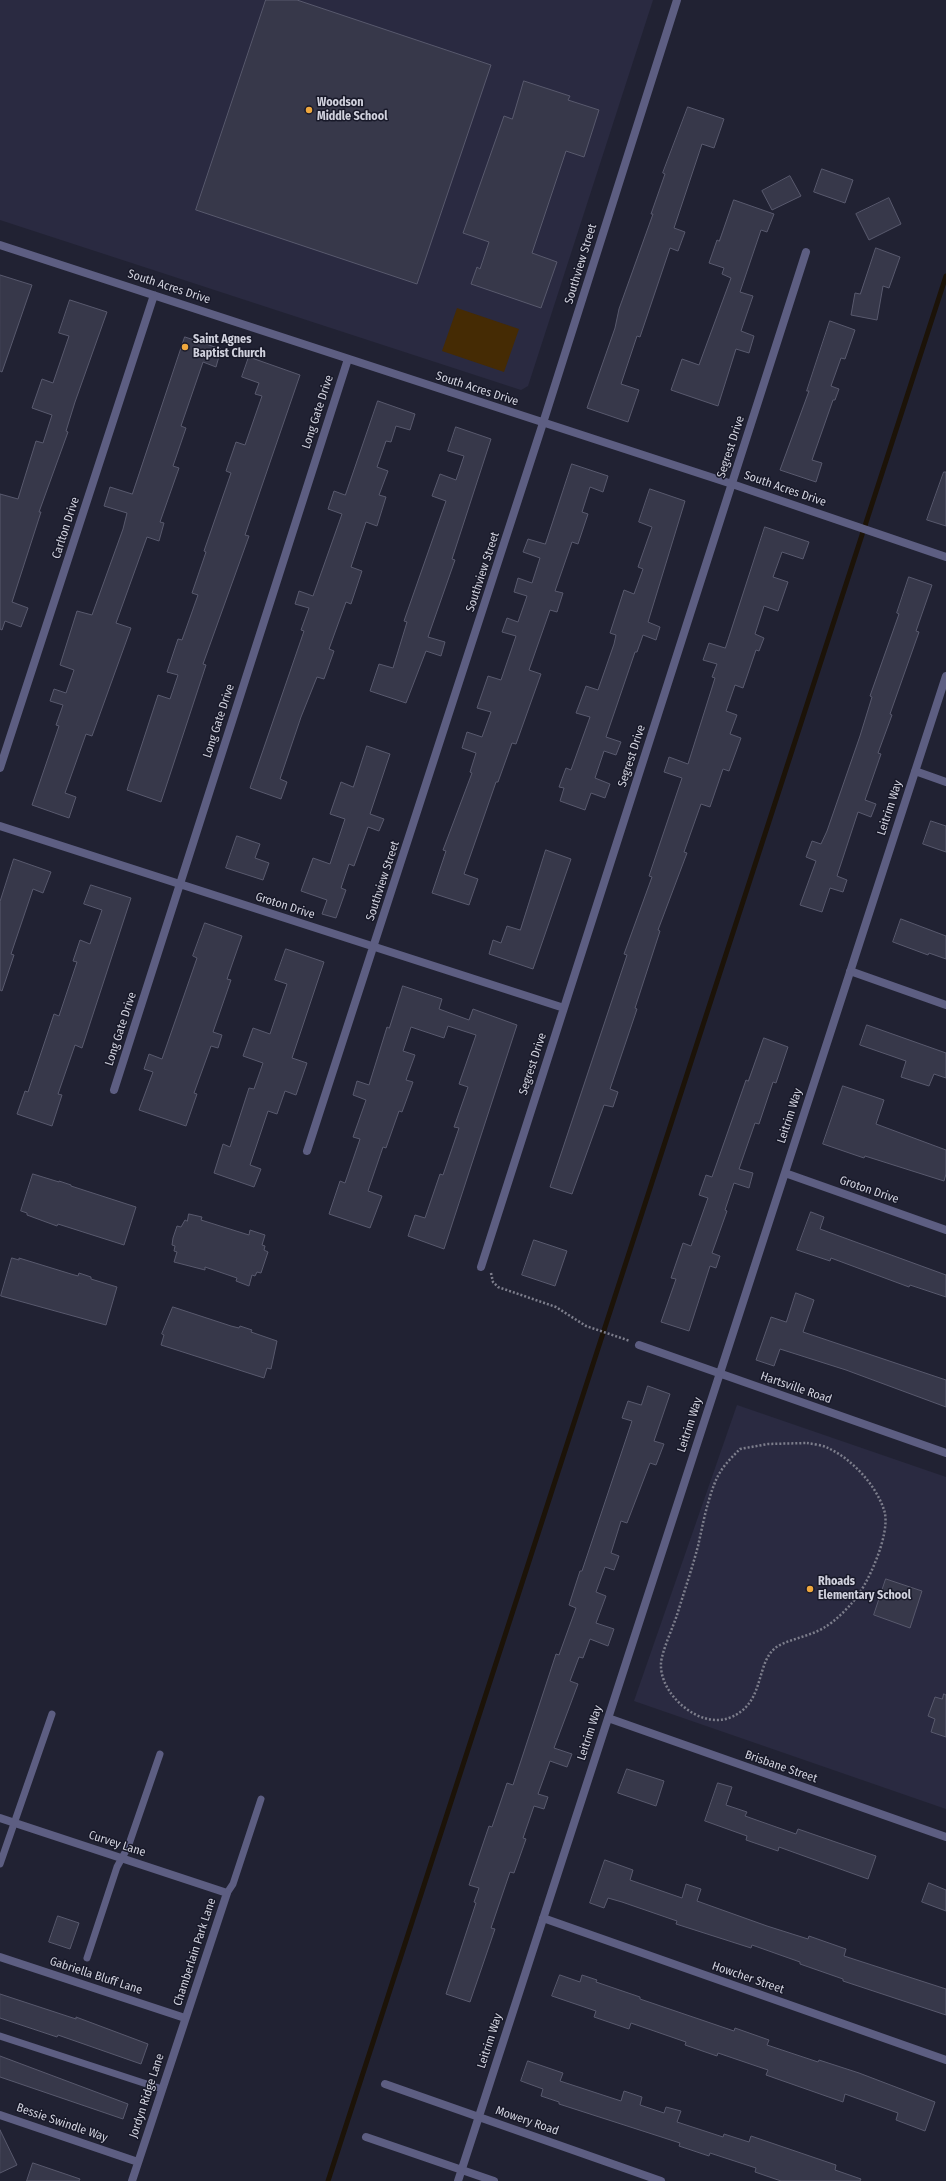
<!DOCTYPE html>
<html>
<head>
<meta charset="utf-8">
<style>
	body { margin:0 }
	canvas { display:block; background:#212233 }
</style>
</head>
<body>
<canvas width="946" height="2181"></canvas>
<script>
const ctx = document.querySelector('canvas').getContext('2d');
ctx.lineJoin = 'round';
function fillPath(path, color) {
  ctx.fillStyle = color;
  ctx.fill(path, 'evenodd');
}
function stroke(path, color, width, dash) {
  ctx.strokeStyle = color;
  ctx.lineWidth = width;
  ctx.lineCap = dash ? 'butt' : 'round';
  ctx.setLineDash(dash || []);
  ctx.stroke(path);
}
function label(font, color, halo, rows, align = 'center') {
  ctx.font = font + ' "Fira Sans Condensed",sans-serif';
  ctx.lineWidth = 3;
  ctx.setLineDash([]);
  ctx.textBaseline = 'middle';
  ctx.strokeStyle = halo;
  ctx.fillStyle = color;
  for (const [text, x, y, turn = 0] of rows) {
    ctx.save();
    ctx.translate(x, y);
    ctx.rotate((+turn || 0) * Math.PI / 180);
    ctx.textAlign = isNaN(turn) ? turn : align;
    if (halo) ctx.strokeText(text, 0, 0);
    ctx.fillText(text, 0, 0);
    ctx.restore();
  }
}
fillPath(new Path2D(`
	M 0,0 L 653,0 L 528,386 L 521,390 L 0,220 Z
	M 737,1405 L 946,1477 L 946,1809 L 634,1701 Z`), '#2a2a41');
fillPath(new Path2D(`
	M 457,308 L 519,329 L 504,372 L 442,351 Z`), '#452b04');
stroke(new Path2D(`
	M 328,2181 L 946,276`), '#1c1308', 5);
const building = new Path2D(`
	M 266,0 L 297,0 L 491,65 L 417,284 L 196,210 Z
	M 524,81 L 570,96 L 568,100 L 599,110 L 584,157 L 566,151 L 532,253 L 557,262 L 541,308 L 471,284 L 477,267 L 480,269 L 489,242 L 463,233 L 504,116 L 512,119 Z
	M 688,107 L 724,119 L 714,148 L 702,144 L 674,228 L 685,232 L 678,251 L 670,248 L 640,337 L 637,336 L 621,384 L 639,390 L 628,422 L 587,408 L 615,328 L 619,309 L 653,214 L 651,214 L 665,174 L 663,173 Z
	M 822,169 L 853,180 L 845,203 L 814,192 Z
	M 790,176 L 801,196 L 772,210 L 762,191 Z
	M 889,198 L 901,224 L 869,240 L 856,214 Z
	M 734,200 L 774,214 L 767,232 L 761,230 L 740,292 L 753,296 L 741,331 L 754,336 L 749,353 L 736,349 L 718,406 L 671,390 L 682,359 L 699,365 L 731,278 L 722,274 L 724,268 L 709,263 L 717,240 L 719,241 Z
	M 876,248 L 900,257 L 889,288 L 883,286 L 877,320 L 851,315 L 855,293 L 860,294 Z
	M 0,275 L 32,285 L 2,372 L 0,371 Z
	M 70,300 L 107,312 L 75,402 L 66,431 L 68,432 L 39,512 L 41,512 L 12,602 L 28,608 L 21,627 L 5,621 L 2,630 L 0,629 L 0,494 L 18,499 L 36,441 L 43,443 L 52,415 L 32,408 L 42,379 L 53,383 L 69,336 L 59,333 Z
	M 830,321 L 855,330 L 845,359 L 841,358 L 831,386 L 839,389 L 835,400 L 833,400 L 812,460 L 822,463 L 816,482 L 780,470 L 809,391 L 807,391 Z
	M 185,337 L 221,349 L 216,367 L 203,362 L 181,426 L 186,428 L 173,466 L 179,468 L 160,522 L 164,523 L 159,541 L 147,537 L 116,623 L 131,628 L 92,736 L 86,734 L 65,793 L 76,797 L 69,818 L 32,805 L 59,726 L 56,725 L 63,705 L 50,701 L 54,689 L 66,693 L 74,670 L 60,665 L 77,611 L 92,615 L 123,529 L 127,513 L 104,506 L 110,487 L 132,494 Z
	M 249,357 L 300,375 L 245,535 L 249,536 L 203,664 L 206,665 L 161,802 L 127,790 L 158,695 L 170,699 L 178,675 L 167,672 L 178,639 L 182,640 L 198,595 L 192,593 L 206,552 L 204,551 L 231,473 L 226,471 L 236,442 L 245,445 L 262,396 L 255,394 L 259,383 L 242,377 Z
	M 378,401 L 415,414 L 410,430 L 396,426 L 391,442 L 386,441 L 377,467 L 388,471 L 379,495 L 386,497 L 377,526 L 366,522 L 351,567 L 362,571 L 351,604 L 346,602 L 329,649 L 334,651 L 324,679 L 317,677 L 301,717 L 280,779 L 287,782 L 281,799 L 250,788 L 304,631 L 301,630 L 309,608 L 295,604 L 299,591 L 313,596 L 342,514 L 328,509 L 334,491 L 345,495 Z
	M 456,427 L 491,439 L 452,559 L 455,560 L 428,637 L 445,642 L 441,656 L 426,651 L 406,703 L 370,691 L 379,664 L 393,668 L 407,622 L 404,621 L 446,501 L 432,496 L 440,474 L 456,480 L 464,456 L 448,451 Z
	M 572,464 L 608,476 L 603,492 L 590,487 L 582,512 L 588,514 L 578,544 L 572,542 L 555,591 L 563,593 L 557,612 L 550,610 L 529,670 L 541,674 L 516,744 L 512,743 L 498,782 L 496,782 L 464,874 L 478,879 L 469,905 L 432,893 L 446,851 L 443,850 L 472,773 L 470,772 L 476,753 L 462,748 L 467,732 L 482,737 L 491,712 L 477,708 L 488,676 L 501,680 L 516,636 L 502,632 L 507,618 L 518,622 L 527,596 L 514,592 L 518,578 L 532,583 L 540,558 L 523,552 L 528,539 L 545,544 Z
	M 944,472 L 946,472 L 946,526 L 927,520 Z
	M 650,489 L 685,501 L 648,622 L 660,627 L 656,640 L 643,635 L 637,652 L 635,652 L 606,737 L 621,742 L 616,755 L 604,751 L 595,778 L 610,784 L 605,798 L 591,793 L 585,810 L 560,801 L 564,788 L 559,787 L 566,768 L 571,770 L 590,717 L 576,713 L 586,686 L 598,690 L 614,644 L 616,635 L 610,633 L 624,590 L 634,594 L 643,569 L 638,567 L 652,527 L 639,522 Z
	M 765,527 L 809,542 L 803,559 L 782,552 L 773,577 L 788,582 L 778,611 L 764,606 L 755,634 L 764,638 L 759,651 L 756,650 L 743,688 L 735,685 L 726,711 L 737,715 L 730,734 L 741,738 L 729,771 L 723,769 L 710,807 L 701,804 L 684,852 L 687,853 L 658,930 L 660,931 L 635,1008 L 637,1009 L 610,1089 L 618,1092 L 613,1107 L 604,1105 L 572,1194 L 550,1187 L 627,955 L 624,954 L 652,877 L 649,876 L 682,778 L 664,772 L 669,757 L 688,764 L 715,678 L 712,677 L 717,664 L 703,660 L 709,643 L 725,648 Z
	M 909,577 L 932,585 L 916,631 L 919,632 L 890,714 L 892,715 L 878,753 L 881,754 L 865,800 L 876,804 L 871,817 L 858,812 L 837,876 L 847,880 L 843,892 L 830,888 L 822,912 L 800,905 L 816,861 L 806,857 L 812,841 L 821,844 L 827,831 L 860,736 L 872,697 L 870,696 L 899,614 L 897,613 Z
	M 367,746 L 390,754 L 370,814 L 384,819 L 379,831 L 368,827 L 354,866 L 349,864 L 341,888 L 346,890 L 336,918 L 322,914 L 327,900 L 301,891 L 313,858 L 330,864 L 345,819 L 330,814 L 341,782 L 353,787 Z
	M 931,821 L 946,826 L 946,852 L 923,844 Z
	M 237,836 L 260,844 L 255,858 L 269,863 L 263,880 L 226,868 Z
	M 546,850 L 571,859 L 533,969 L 489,954 L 493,940 L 501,943 L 507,926 L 520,930 Z
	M 14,859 L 51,872 L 43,893 L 33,889 L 11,954 L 14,955 L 2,991 L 0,990 L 0,902 Z
	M 91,885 L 131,898 L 82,1048 L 75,1045 L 58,1094 L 62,1095 L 52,1126 L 17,1114 L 25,1091 L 28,1092 L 54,1014 L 59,1016 L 77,962 L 73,961 L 80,940 L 90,944 L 102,910 L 84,904 Z
	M 901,919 L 946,936 L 946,959 L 929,953 L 928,955 L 893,942 Z
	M 205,923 L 242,936 L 227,979 L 231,980 L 213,1032 L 222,1035 L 218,1048 L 211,1046 L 194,1093 L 197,1094 L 186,1126 L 139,1110 L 153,1072 L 144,1069 L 149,1054 L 162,1059 L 197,958 L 193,956 Z
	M 286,949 L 324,962 L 292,1058 L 307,1063 L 296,1095 L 285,1091 L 277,1114 L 268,1111 L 250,1165 L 261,1169 L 254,1187 L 214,1173 L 223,1144 L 230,1147 L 249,1088 L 254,1089 L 263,1063 L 243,1056 L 253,1028 L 270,1034 L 287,984 L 275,980 Z
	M 403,986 L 442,999 L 439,1009 L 469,1020 L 473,1009 L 517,1025 L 444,1249 L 408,1236 L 415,1215 L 425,1218 L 440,1174 L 443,1175 L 459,1128 L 454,1127 L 468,1087 L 459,1084 L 476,1035 L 448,1026 L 444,1038 L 411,1027 L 403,1051 L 415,1055 L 406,1080 L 413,1082 L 402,1112 L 399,1111 L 386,1148 L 383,1147 L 368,1191 L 382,1196 L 370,1228 L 329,1214 L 340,1181 L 345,1183 L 360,1139 L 353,1137 L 366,1100 L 353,1095 L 357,1081 L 369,1085 L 387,1027 L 389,1028 Z
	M 867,1025 L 946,1053 L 946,1078 L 934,1074 L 929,1086 L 901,1077 L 906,1061 L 860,1045 Z
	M 764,1038 L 788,1047 L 776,1083 L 773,1082 L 759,1124 L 755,1123 L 739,1169 L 753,1173 L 749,1188 L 734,1183 L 725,1210 L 727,1211 L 712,1253 L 720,1256 L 716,1268 L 710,1266 L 689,1331 L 661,1322 L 676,1279 L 671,1278 L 683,1243 L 691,1246 L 708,1198 L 699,1195 L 706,1175 L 712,1177 L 746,1080 L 748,1081 Z
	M 843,1086 L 884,1100 L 876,1124 L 946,1150 L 946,1174 L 944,1181 L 865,1156 L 864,1158 L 823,1144 Z
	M 33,1174 L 59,1182 L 59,1181 L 71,1185 L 71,1186 L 136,1207 L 124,1245 L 58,1224 L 57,1226 L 27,1215 L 27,1213 L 21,1211 Z
	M 811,1212 L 824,1217 L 820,1229 L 946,1275 L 946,1297 L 910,1285 L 909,1287 L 831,1258 L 830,1261 L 797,1250 Z
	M 189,1214 L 202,1217 L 201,1220 L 249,1235 L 250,1230 L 265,1235 L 262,1245 L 265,1246 L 264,1250 L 268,1252 L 261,1273 L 257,1272 L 255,1276 L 252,1275 L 249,1286 L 236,1281 L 237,1278 L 205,1267 L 205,1270 L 174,1262 L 177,1252 L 174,1251 L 175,1246 L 172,1245 L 173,1238 L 177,1226 L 181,1227 L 185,1220 L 187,1221 Z
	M 534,1240 L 567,1251 L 555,1286 L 522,1275 Z
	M 12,1258 L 19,1260 L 19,1258 L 71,1274 L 78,1276 L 79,1273 L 91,1277 L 91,1279 L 117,1287 L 106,1325 L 1,1296 Z
	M 796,1293 L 814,1300 L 803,1332 L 946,1380 L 946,1407 L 846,1370 L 780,1349 L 774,1366 L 756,1360 L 771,1317 L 786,1322 Z
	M 173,1307 L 231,1326 L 239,1328 L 240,1326 L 252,1330 L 251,1332 L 277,1341 L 271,1369 L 267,1368 L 264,1378 L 161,1345 L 164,1335 L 162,1334 Z
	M 648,1386 L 670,1394 L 654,1441 L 664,1444 L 656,1465 L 650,1463 L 627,1523 L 621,1521 L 611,1553 L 619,1556 L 614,1570 L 605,1567 L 596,1592 L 606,1596 L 596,1623 L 614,1629 L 608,1646 L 590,1639 L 583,1658 L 579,1657 L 570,1681 L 578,1684 L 554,1748 L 572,1754 L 567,1767 L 550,1761 L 538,1794 L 548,1797 L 544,1809 L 534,1806 L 523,1838 L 526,1839 L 514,1873 L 510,1872 L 491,1928 L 495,1929 L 470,2002 L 446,1994 L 476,1903 L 474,1902 L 479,1888 L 469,1885 L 489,1826 L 492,1827 L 507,1783 L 513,1785 L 556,1654 L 559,1655 L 576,1608 L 569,1605 L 580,1571 L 582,1571 L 632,1421 L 622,1418 L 628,1401 L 641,1405 Z
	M 886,1579 L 922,1591 L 910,1628 L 874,1615 Z
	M 944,1694 L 946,1695 L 946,1737 L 931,1732 L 935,1719 L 928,1716 L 935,1697 L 942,1699 Z
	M 627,1769 L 664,1781 L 656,1806 L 618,1793 Z
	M 718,1783 L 732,1787 L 726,1805 L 747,1812 L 745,1816 L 796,1834 L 798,1829 L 876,1856 L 868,1879 L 779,1847 L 778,1851 L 746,1840 L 747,1836 L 705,1821 Z
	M 605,1860 L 633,1870 L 630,1880 L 682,1898 L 686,1884 L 701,1889 L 697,1901 L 767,1926 L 808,1939 L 809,1936 L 846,1949 L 844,1956 L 946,1989 L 946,2015 L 843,1981 L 843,1979 L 800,1964 L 800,1962 L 752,1945 L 751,1948 L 676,1924 L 677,1921 L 622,1902 L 608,1898 L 604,1908 L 590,1903 Z
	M 929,1883 L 946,1890 L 946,1911 L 922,1902 Z
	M 58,1916 L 79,1923 L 70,1949 L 49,1942 Z
	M 560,1975 L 580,1982 L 582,1975 L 597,1980 L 596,1982 L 640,1997 L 640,1999 L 734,2031 L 735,2028 L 769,2040 L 767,2045 L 818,2062 L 819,2060 L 859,2073 L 935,2102 L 925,2131 L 896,2120 L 898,2113 L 845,2094 L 843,2102 L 766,2075 L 768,2070 L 718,2053 L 717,2056 L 685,2045 L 686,2042 L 631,2023 L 629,2029 L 594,2017 L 596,2011 L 552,1996 Z
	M 0,1994 L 76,2019 L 76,2017 L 148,2044 L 141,2064 L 58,2035 L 57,2037 L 0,2018 Z
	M 0,2056 L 128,2104 L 123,2119 L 0,2077 Z
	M 528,2061 L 563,2073 L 560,2081 L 621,2101 L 624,2091 L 642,2097 L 640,2105 L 664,2113 L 666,2107 L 681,2111 L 677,2122 L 723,2137 L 724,2134 L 749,2142 L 751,2136 L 836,2165 L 835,2170 L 861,2179 L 860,2181 L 781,2181 L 755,2172 L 756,2168 L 710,2153 L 709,2156 L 679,2146 L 680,2143 L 559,2104 L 559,2102 L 541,2096 L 543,2089 L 521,2081 Z
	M 0,2130 L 17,2165 L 0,2173 Z
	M 33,2163 L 80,2179 L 79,2181 L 27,2181 Z`);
fillPath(building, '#37384a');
stroke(building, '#58596d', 1);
stroke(new Path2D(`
	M 491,1273 L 493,1282 L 498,1287 L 556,1307 L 586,1326 L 630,1341
	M 807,1443 C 813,1444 822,1445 828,1448 C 852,1459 876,1485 884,1510 C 892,1532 867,1587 852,1603 C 845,1611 834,1622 825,1627 C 811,1636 793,1638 778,1646 C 754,1661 767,1704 729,1718 C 699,1729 659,1694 661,1663 C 662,1651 673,1627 677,1615 C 684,1592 692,1569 698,1546 C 703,1524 707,1501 716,1480 C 721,1468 731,1458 740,1449 L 768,1444 Z`), '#7d7e8c', 2.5, [2, 2]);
stroke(new Path2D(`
	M 0,1864 L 52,1714
	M 227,1893 L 233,1884 L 261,1799
	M 87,1958 L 117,1867 L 128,1847 L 160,1754
	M 0,2036 L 162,2089`), '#5d5e82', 7);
stroke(new Path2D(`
	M 0,245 L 732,484 L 946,557
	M 0,768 L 154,295
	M 915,771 L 946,782
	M 0,826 L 564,1008
	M 850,971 L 946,1005
	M 114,1090 L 348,359
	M 307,1151 L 543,423 L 677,0
	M 785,1173 L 946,1230
	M 481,1267 L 806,252
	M 639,1345 L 946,1453
	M 608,1718 L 946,1837
	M 0,1818 L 227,1893 L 132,2181
	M 543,1918 L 946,2060
	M 0,1957 L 185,2018
	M 385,2084 L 661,2181
	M 0,2115 L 138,2162
	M 366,2137 L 494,2181
	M 458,2181 L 946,676`), '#5d5e82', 8);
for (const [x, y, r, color] of [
	[309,110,4,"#efa73d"],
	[185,347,4,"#efa73d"],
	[810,1589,4,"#efa73d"]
]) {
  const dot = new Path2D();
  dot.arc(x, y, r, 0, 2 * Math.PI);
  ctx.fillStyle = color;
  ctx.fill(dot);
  stroke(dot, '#181929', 1.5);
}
label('bold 12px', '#d0d1dd', '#181929', [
	["Woodson",317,103],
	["Middle School",317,117],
	["Saint Agnes",193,340],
	["Baptist Church",193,354],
	["Rhoads",818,1582],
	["Elementary School",818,1596]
], 'left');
label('12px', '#d0d1dd', '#181929', [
	["Southview Street",581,264,-73],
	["South Acres Drive",169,287,18],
	["South Acres Drive",477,389,18],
	["Long Gate Drive",318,412,-72],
	["Segrest Drive",731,447,-72],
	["South Acres Drive",785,489,19],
	["Carlton Drive",66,528,-72],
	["Southview Street",483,572,-72],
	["Long Gate Drive",219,721,-72],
	["Segrest Drive",632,756,-72],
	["Leitrim Way",890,808,-72],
	["Southview Street",383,881,-72],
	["Groton Drive",285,906,18],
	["Long Gate Drive",121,1029,-72],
	["Segrest Drive",533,1064,-72],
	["Leitrim Way",790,1116,-72],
	["Groton Drive",869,1190,19],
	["Hartsville Road",796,1388,19],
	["Leitrim Way",690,1425,-72],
	["Leitrim Way",590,1733,-72],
	["Brisbane Street",781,1767,19],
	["Curvey Lane",117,1844,18],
	["Chamberlain Park Lane",195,1952,-72],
	["Gabriella Bluff Lane",96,1976,18],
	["Howcher Street",748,1978,19],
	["Leitrim Way",490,2041,-72],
	["Jordyn Ridge Lane",147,2096,-72],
	["Mowery Road",527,2121,19],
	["Bessie Swindle Way",62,2123,19]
]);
</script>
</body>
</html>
